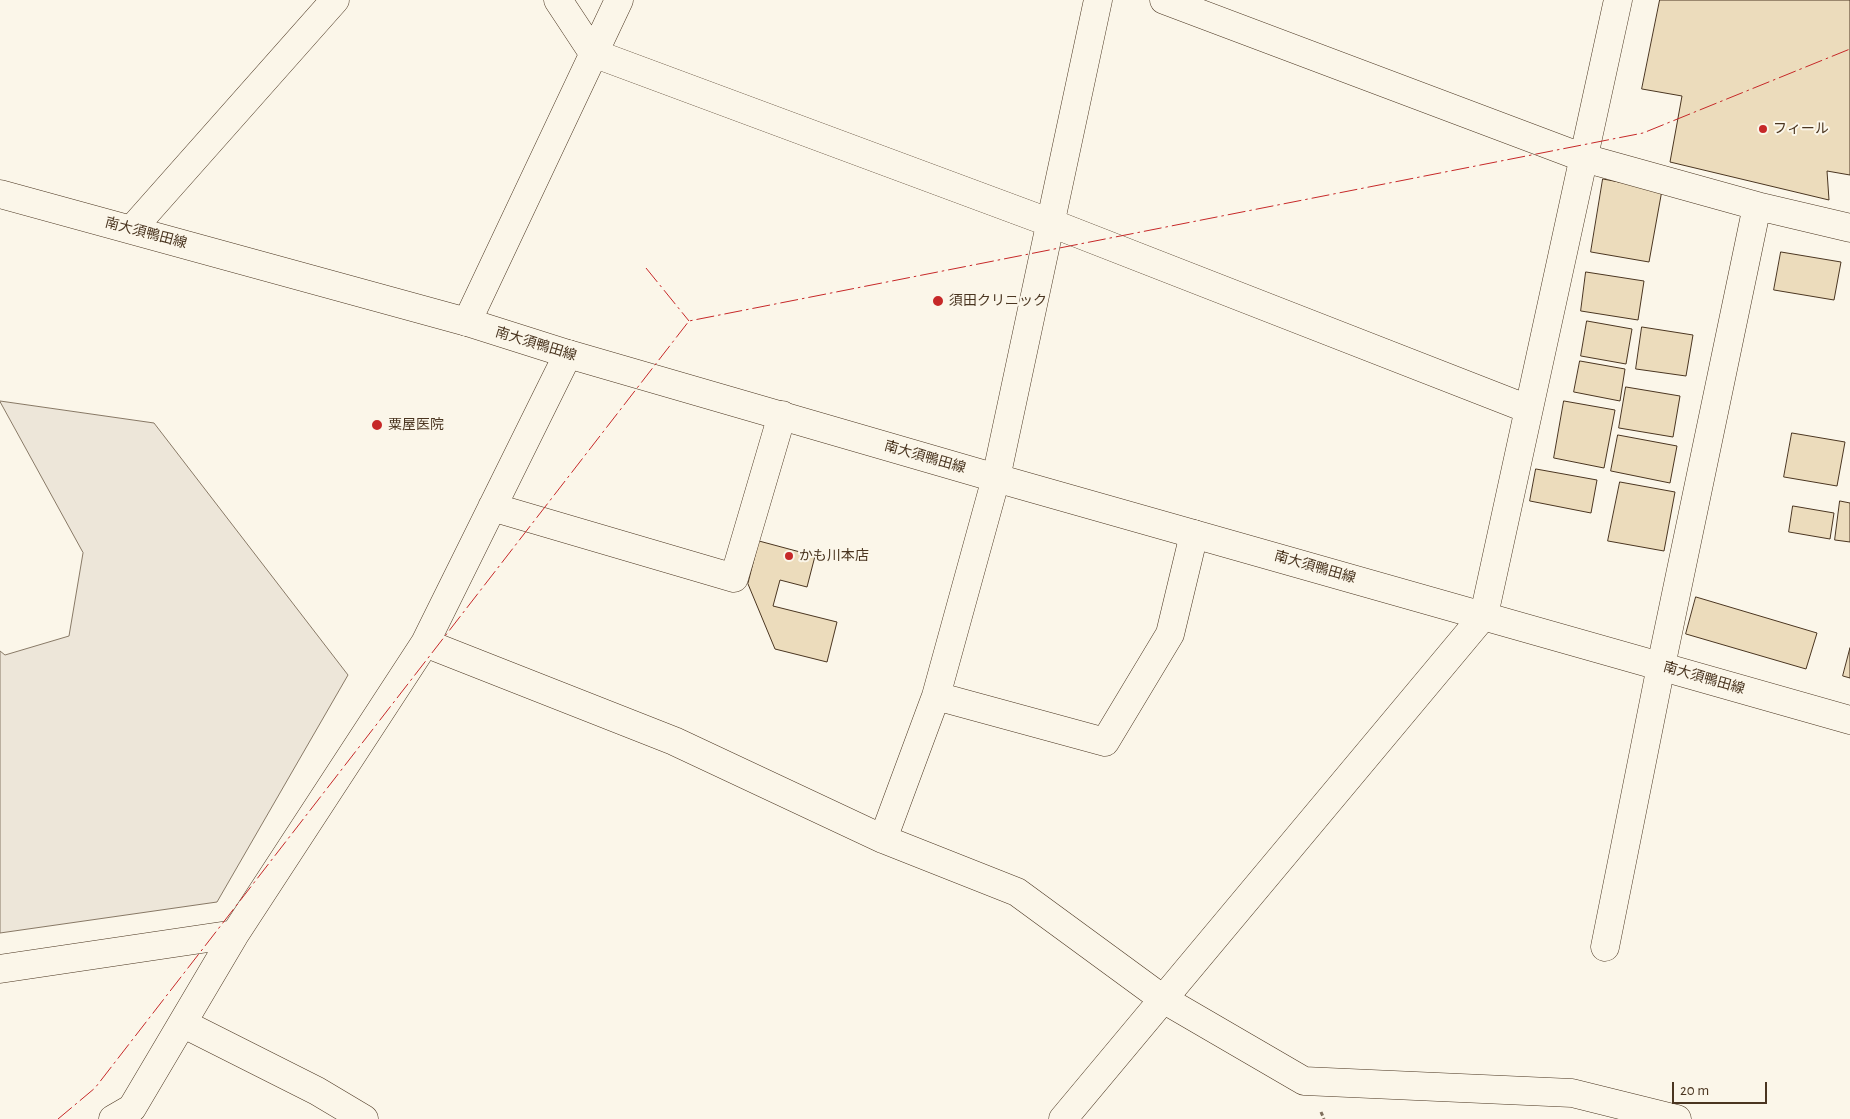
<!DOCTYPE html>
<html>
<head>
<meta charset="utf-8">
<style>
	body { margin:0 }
	#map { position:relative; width:1850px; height:1119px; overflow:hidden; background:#fbf6e9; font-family:"Alegreya Sans",sans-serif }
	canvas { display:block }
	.scale { position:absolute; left:1672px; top:1082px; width:95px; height:22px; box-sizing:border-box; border:2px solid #4a3520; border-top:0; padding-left:6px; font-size:15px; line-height:18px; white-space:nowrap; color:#4a3520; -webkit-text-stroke:4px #fbf6e9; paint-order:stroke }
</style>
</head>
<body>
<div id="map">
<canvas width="1850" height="1119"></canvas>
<div class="scale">20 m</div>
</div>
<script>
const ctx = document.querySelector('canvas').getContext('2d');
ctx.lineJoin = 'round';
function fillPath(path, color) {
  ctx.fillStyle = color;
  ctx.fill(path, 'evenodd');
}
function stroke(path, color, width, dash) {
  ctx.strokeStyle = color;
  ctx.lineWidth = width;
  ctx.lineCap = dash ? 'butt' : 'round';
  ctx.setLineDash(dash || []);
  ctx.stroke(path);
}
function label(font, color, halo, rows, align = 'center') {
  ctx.font = font + ' "Alegreya Sans","Noto Sans JP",sans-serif';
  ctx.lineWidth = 4;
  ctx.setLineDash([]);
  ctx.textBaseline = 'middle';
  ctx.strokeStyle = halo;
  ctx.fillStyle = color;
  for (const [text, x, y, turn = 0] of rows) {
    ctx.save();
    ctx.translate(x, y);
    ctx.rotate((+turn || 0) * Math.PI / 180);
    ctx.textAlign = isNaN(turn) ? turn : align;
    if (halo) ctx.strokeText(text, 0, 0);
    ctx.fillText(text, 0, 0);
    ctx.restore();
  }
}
const green = new Path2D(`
	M 0,401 L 154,423 L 348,675 L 217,902 L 0,933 L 0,651 L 5,655 L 69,636 L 83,553 Z`);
fillPath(green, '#ede6d9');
stroke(green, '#887966', 1);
const building = new Path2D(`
	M 1660,0 L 1850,0 L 1850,175 L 1827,171 L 1829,200 L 1670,162 L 1682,96 L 1642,89 Z
	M 1603,179 L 1662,190 L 1649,262 L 1591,252 Z
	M 1781,252 L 1841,262 L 1834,300 L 1774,290 Z
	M 1586,272 L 1644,281 L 1638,320 L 1581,311 Z
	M 1587,321 L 1632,329 L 1626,364 L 1581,356 Z
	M 1642,327 L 1693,335 L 1686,376 L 1636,369 Z
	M 1580,361 L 1625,369 L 1620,401 L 1574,392 Z
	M 1626,387 L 1680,396 L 1673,437 L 1619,428 Z
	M 1564,401 L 1615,410 L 1604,468 L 1554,458 Z
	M 1792,433 L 1845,442 L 1837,486 L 1784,477 Z
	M 1618,435 L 1677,446 L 1670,483 L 1611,471 Z
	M 1536,469 L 1597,480 L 1591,513 L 1530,501 Z
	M 1620,482 L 1675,492 L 1664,551 L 1608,541 Z
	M 1840,501 L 1850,503 L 1850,542 L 1835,540 Z
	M 1793,506 L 1834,513 L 1830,539 L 1789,532 Z
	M 759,541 L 815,556 L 807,587 L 780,580 L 773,606 L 837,622 L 827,662 L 775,649 L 748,584 Z
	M 1696,597 L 1817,633 L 1806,669 L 1686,634 Z
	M 1850,648 L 1850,678 L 1843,676 Z`);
fillPath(building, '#ecdcbc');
stroke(building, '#4a3520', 1);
const minor = new Path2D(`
	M 558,0 L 593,53 L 1051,223 L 1528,409
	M 1164,0 L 1584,158 L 1757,206 L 1850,228
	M 132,229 L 335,0
	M 467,322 L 619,0
	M 492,507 L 734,578 L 782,415
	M 425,643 L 674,741 L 883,839 L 1017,892 L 1163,999 L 1304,1081 L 1572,1093 L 1677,1119
	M 936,696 L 1105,742 L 1170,634 L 1194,534
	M 883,839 L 936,696 L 996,478 L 1098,0
	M 1605,947 L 1661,666 L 1757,206
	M 0,969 L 235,934
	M 184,1024 L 317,1091 L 364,1119
	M 113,1119 L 132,1108 L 235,934 L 425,643 L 568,354
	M 1063,1119 L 1484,615 L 1618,0`);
const secondary = new Path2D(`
	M 0,194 L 467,322 L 568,354 L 996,478 L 1850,720`);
stroke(minor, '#4a3520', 29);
stroke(secondary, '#4a3520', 29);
stroke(new Path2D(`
	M 1321,1112 L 1324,1119`), '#7f6f5c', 3, [4, 2.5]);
stroke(minor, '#fbf6e9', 28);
stroke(secondary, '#fbf6e9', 28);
stroke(new Path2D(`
	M 646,268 L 689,321
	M 58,1119 L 95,1088 L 689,321 L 1643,133 L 1850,49`), '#c62828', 1, [18, 4, 2.5, 4]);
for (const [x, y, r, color] of [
	[1763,129,5,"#c62828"],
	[938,301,6,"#c62828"],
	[377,425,6,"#c62828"],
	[789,556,5,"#c62828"]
]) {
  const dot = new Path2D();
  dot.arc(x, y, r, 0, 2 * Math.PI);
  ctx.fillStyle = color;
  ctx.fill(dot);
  stroke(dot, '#fbf6e9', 2);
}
label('14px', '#4a3520', '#fbf6e9', [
	["フィール",1773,129],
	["須田クリニック",949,301],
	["粟屋医院",388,425],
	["かも川本店",799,556]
], 'left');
label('14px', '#4a3520', '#fbf6e9', [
	["南大須鴨田線",146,233,15],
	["南大須鴨田線",536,344,17],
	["南大須鴨田線",925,457,16],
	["南大須鴨田線",1315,567,16],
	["南大須鴨田線",1704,678,16]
]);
</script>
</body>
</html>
